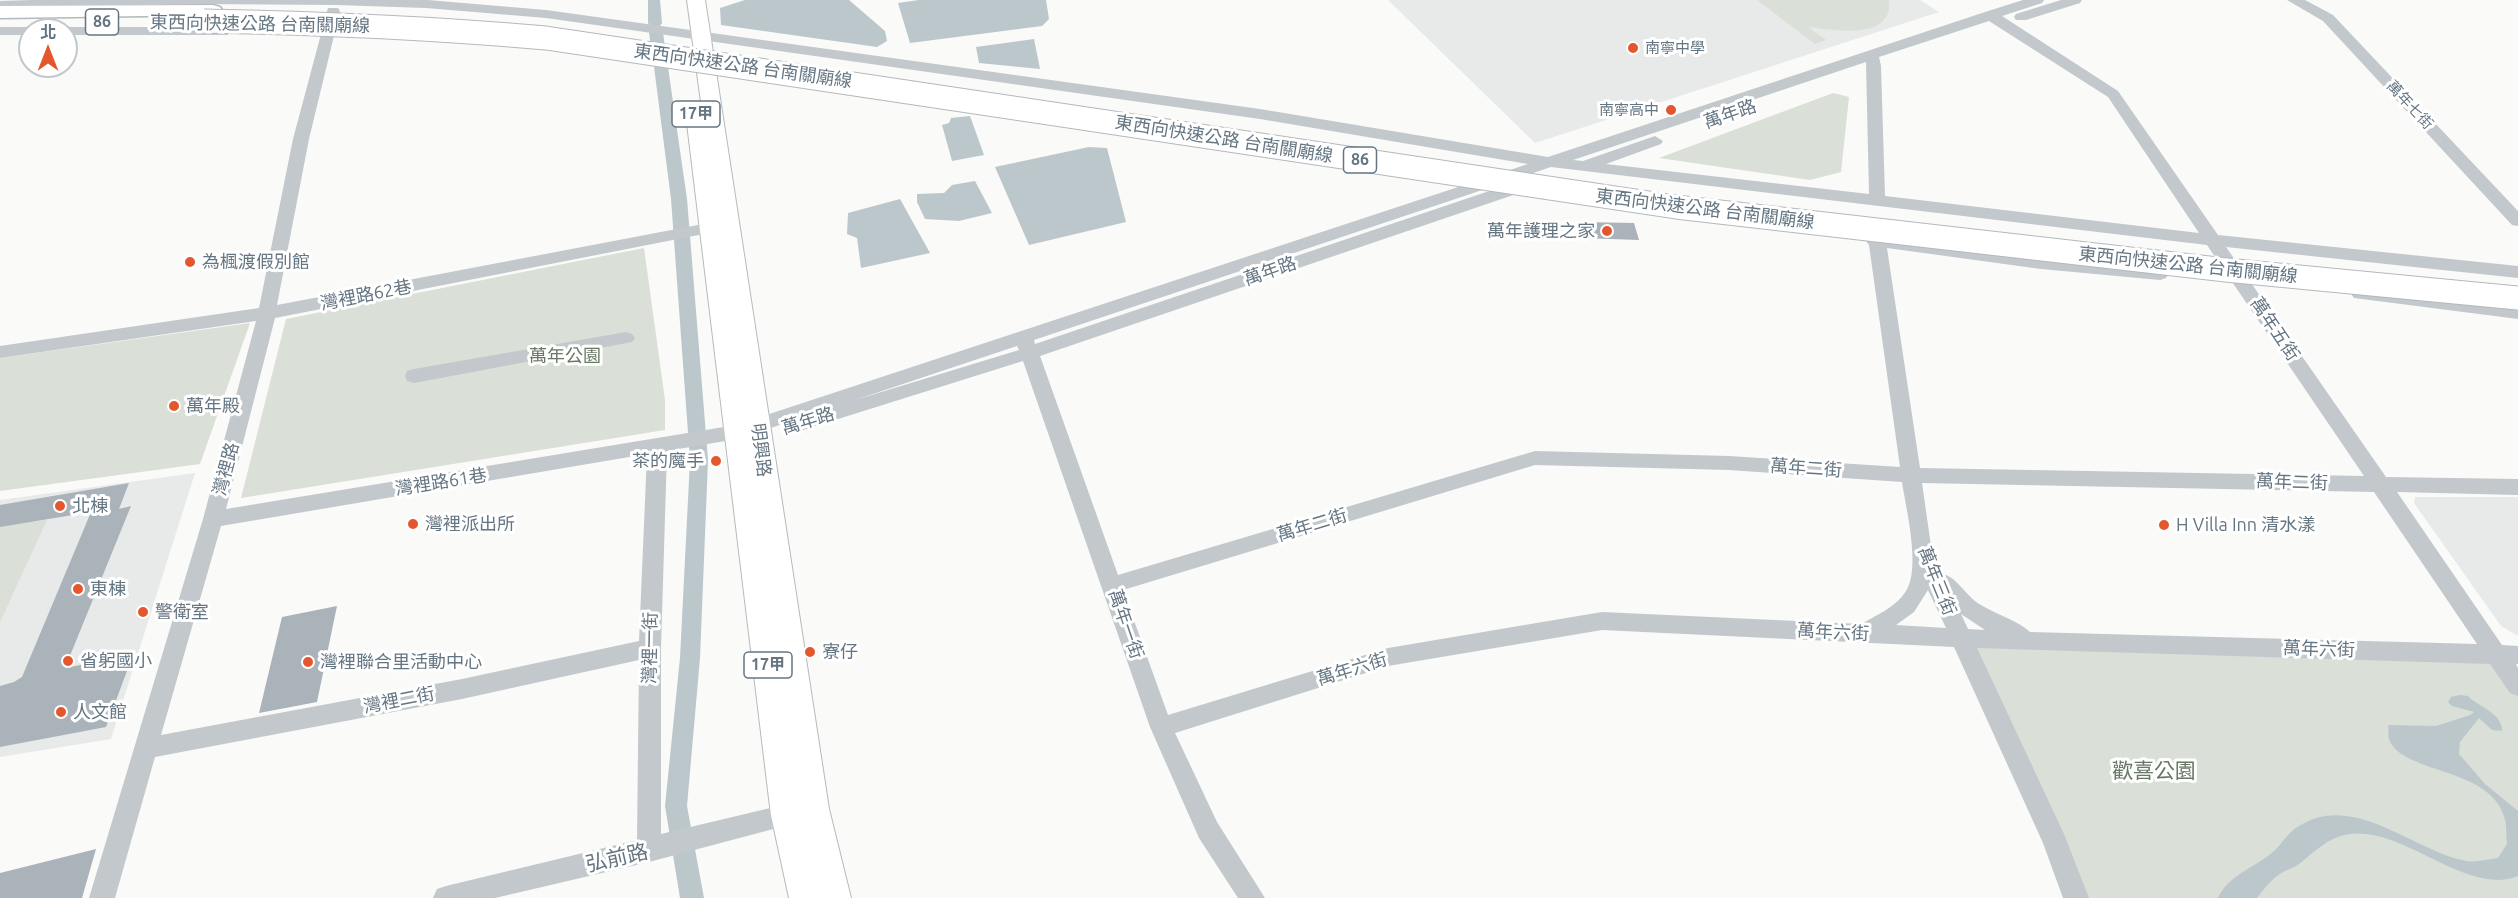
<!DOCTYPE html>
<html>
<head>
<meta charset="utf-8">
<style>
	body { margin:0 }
	#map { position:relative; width:2518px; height:898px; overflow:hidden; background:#fafaf8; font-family:Ubuntu,"Noto Sans TC",sans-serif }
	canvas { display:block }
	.north { position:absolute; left:18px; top:18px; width:60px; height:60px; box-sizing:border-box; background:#fff; border:2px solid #c1c8cd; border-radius:50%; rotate:0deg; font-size:16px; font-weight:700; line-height:24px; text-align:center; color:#657683 }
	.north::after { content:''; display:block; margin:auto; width:21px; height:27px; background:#e4572e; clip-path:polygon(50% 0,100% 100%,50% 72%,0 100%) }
</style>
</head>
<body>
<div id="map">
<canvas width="2518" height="898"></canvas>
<div class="north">北</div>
</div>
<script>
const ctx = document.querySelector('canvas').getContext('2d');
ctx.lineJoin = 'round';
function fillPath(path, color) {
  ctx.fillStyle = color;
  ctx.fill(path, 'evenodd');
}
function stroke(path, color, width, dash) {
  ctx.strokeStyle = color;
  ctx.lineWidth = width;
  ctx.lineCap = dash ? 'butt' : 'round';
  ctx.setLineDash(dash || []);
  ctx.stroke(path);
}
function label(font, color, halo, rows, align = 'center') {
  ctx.font = font + ' Ubuntu,"Noto Sans TC",sans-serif';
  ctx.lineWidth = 6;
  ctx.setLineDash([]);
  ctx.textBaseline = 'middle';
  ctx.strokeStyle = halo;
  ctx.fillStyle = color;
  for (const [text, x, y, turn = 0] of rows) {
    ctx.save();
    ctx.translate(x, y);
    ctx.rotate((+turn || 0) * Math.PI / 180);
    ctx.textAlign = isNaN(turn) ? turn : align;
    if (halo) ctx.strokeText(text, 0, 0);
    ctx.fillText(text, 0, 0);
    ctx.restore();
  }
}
fillPath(new Path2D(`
	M 1388,0 L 1920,0 L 1939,12 L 1535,143 Z
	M 195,473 L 111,739 L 0,757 L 0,500 Z
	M 2415,497 L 2518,497 L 2518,636 L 2501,626 L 2414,503 Z`), '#e8e9e9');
fillPath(new Path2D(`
	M 1757,0 L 1889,0 C 1894,41 1833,30 1808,27 L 1826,40 L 1815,44 Z
	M 1833,93 L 1849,97 L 1841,172 L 1810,180 L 1659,158 Z
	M 644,248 L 665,400 L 665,430 L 241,498 L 286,319 Z
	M 250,323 L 200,464 L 0,491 L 0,358 Z
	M 47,520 L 0,622 L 0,526 Z
	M 1961,638 L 2496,655 L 2518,686 L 2518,898 L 2068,898 Z`), '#dadfd7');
fillPath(new Path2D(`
	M 745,0 L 849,0 L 885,31 L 887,41 L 877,47 L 721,25 L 720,8 Z
	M 919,0 L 1046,0 L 1049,19 L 1042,26 L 910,43 L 898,3 Z
	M 1034,39 L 1040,69 L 979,63 L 976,47 Z
	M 970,116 L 984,155 L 952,161 L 942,125 L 949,123 L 951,118 Z
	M 1089,147 L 1107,148 L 1126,222 L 1029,245 L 995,167 Z
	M 975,181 L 992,213 L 959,221 L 925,219 L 917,202 L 917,194 L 944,193 L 952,185 Z
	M 900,199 L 930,253 L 861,268 L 857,238 L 847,234 L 848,213 Z
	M 2460,695 L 2468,696 C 2479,708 2502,712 2502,731 L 2492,730 L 2479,718 L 2460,742 L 2459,754 L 2485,784 L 2518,811 L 2518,876 C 2464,898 2398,819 2341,836 C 2324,841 2312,854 2299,864 C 2294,868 2288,869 2283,872 C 2272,878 2264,889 2257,898 L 2218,898 C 2228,875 2256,867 2273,852 C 2282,844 2288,832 2299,826 C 2353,791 2414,851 2466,861 C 2476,863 2488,859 2498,858 L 2507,844 C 2506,835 2507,824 2504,816 C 2488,766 2401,774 2389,739 C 2388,735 2389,728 2388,725 L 2436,726 L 2470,715 L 2474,712 L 2452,706 L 2448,702 L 2451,697 Z`), '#bbc7cb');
fillPath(new Path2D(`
	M 648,0 L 660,0 L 662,23 L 660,26 L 650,26 L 648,23 Z
	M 656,28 L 663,32 L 666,57 L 659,61 L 652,57 L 649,32 Z
	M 661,63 L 668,67 L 687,199 L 708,460 L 700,658 L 687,806 L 704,898 L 680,898 L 665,806 L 680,658 L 690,460 L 671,199 L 654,67 Z`), '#bbc7cb');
fillPath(new Path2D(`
	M 1577,222 L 1634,223 L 1639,240 L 1580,238 Z
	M 129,483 L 119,509 L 131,506 L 65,668 L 133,655 L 106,727 L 0,747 L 0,686 L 14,682 L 22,677 L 91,512 L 0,527 L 0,505 Z
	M 337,606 L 317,702 L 259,713 L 282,617 Z
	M 96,849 L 82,898 L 0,898 L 0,873 Z`), '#aab3b9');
const major = new Path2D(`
	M 687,0 L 705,0 L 829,809 L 851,898 L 789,898 L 771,815 L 685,107 L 688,103 L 701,102 Z`);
const highway = new Path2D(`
	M 213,5 L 220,7 L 223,11 L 220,15 L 0,18 L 0,6 Z`);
stroke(major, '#b5babe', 2);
stroke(highway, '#b4b9bd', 3);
fillPath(new Path2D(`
	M 428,0 L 546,10 L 1260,109 L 1548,157 L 1985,12 L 2023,0 L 2044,0 L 2042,3 L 2002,16 L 2118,91 L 2218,235 L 2518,266 L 2518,278 L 2226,247 L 2386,477 L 2518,479 L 2518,495 L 2397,492 L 2502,645 L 2518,646 L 2518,664 L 2516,664 L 2518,668 L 2518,696 L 2510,693 L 2490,664 L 1977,648 L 2064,834 L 2089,898 L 2063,898 L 2043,843 L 1954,647 L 1602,630 L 1388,666 L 1175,733 L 1217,822 L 1265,898 L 1238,898 L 1199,838 L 1150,727 L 1023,361 L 803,430 L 796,428 L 793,423 L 795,420 L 737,439 L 667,451 L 661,648 L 661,834 L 787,804 L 796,807 L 799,815 L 796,823 L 649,862 L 495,898 L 433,898 L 437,889 L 446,886 L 637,840 L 639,660 L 462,699 L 155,757 L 115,898 L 89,898 L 203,519 L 256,321 L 0,358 L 0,346 L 259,308 L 293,139 L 328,8 L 338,8 L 340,11 L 309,139 L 277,305 L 724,220 L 730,221 L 732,225 L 730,229 L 724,230 L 275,318 L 226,509 L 736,425 L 1528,164 L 1260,119 L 546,18 L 426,8 L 336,5 L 200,4 L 0,9 L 0,1 L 32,0 ZM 1989,21 L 2108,97 L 2199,233 L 1885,196 L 1881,66 L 1879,57 ZM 1866,62 L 1869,194 L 1606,164 L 1661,144 L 1663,141 L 1655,136 L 1583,161 L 1573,160 ZM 1551,167 L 2207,245 L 2364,476 L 1920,468 L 1887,248 L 2041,269 L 2160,280 L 2166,278 L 2169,274 L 2166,270 L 2160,268 L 2041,257 L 1874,235 L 1868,237 L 1866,241 L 1869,245 L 1900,467 L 1729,456 L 1535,451 L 1118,575 L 1040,356 L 1531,189 L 1533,185 L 1531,181 L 1519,181 L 1035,344 L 1034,340 ZM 1017,346 L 1019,350 L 855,400 ZM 647,454 L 639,641 L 462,679 L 161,735 L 221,526 ZM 1535,465 L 1729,470 L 1902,482 C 1906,509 1921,568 1906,591 C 1896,607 1877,615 1861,624 L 1602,612 L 1388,648 L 1168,715 L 1123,590 ZM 1922,483 L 2374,492 L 2477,644 L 2030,632 C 2018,620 1991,613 1975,601 C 1964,592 1955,576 1942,574 L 1932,553 ZM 1928,590 L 1946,628 L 1896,625 L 1914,612 ZM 1961,614 L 1985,630 L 1968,629 Z
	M 2061,0 L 2082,0 L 2080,3 L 2026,20 L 2016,20 L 2014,17 L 2016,14 Z
	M 2287,0 L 2305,0 L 2333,15 L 2518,211 L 2518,226 L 2512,225 L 2323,21 Z
	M 0,27 L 30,27 L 36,30 L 30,30 L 30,35 L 0,35 Z
	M 66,27 L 227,27 L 234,31 L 227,35 L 66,35 L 66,30 L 60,30 Z
	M 2360,288 L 2518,307 L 2518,319 L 2354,298 L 2351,294 L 2354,290 Z
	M 626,332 L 632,334 L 635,338 L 632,342 L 414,383 L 407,381 L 405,376 L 407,371 L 414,369 Z`), '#c3c8cc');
fillPath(major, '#fff');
fillPath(highway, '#fff');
const highwayBridge = new Path2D(`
	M 204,21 C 318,23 432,28 546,38 L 1676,207 L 2226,270 L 2518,298`);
stroke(highwayBridge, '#b4b9bd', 25, []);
stroke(highwayBridge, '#fff', 23);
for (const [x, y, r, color] of [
	[1633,48,6,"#e4572e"],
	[1671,110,6,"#e4572e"],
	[1607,231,6,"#e4572e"],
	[190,262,6,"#e4572e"],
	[174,406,6,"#e4572e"],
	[716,461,6,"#e4572e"],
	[60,506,6,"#e4572e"],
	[413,524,6,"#e4572e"],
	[2164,525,6,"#e4572e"],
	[78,589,6,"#e4572e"],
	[143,612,6,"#e4572e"],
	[810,652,6,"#e4572e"],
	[68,661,6,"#e4572e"],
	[308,662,6,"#e4572e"],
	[61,712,6,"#e4572e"]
]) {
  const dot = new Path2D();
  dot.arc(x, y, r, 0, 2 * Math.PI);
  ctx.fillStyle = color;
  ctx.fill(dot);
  stroke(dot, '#fff', 2);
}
label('15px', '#657683', '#fff', [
	["南寧中學",1645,48],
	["南寧高中",1659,110,"right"]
], 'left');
label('15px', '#657683', '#fff', [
	["萬年七街",2410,105,47]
]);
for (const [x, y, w] of [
	[102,22,33],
	[696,114,48],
	[1360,160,33],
	[768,665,48]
]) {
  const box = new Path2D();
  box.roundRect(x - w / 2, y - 13, w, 26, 4.5);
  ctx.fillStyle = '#fff';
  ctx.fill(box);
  stroke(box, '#657683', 1.5);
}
label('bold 16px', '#657683', null, [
	["86",102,22],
	["17甲",696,114],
	["86",1360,160],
	["17甲",768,665]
]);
label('18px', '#657683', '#fff', [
	["東西向快速公路 台南關廟線",260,24,1],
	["東西向快速公路 台南關廟線",743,66,8],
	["萬年路",1730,114,-19],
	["東西向快速公路 台南關廟線",1224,139,9],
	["東西向快速公路 台南關廟線",1705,209,7],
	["東西向快速公路 台南關廟線",2188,265,6],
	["萬年路",1270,271,-19],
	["灣裡路62巷",366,295,-11],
	["萬年五街",2275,329,56],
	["萬年路",808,421,-17],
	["明興路",761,450,83],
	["萬年二街",1806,468,4],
	["灣裡路",226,469,-75],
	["灣裡路61巷",441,482,-9],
	["萬年二街",2292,482,2],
	["萬年二街",1312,525,-17],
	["萬年三街",1937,581,68],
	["萬年一街",1126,624,71],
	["萬年六街",1833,632,3],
	["灣裡一街",650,648,-89],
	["萬年六街",2319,649,2],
	["萬年六街",1352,669,-17],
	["灣裡二街",399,700,-11]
]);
label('18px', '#657683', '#fff', [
	["萬年護理之家",1595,231,"right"],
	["為楓渡假別館",202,262],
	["萬年殿",186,406],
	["茶的魔手",704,461,"right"],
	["北棟",72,506],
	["灣裡派出所",425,524],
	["H Villa Inn 清水漾",2176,525],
	["東棟",90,589],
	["警衛室",155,612],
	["寮仔",822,652],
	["省躬國小",80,661],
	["灣裡聯合里活動中心",320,662],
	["人文館",73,712]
], 'left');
label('18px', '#687a64', '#fff', [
	["萬年公園",565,356]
]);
label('21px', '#687a64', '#fff', [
	["歡喜公園",2154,771]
]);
label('21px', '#657683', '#fff', [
	["弘前路",617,858,-13]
]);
</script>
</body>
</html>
